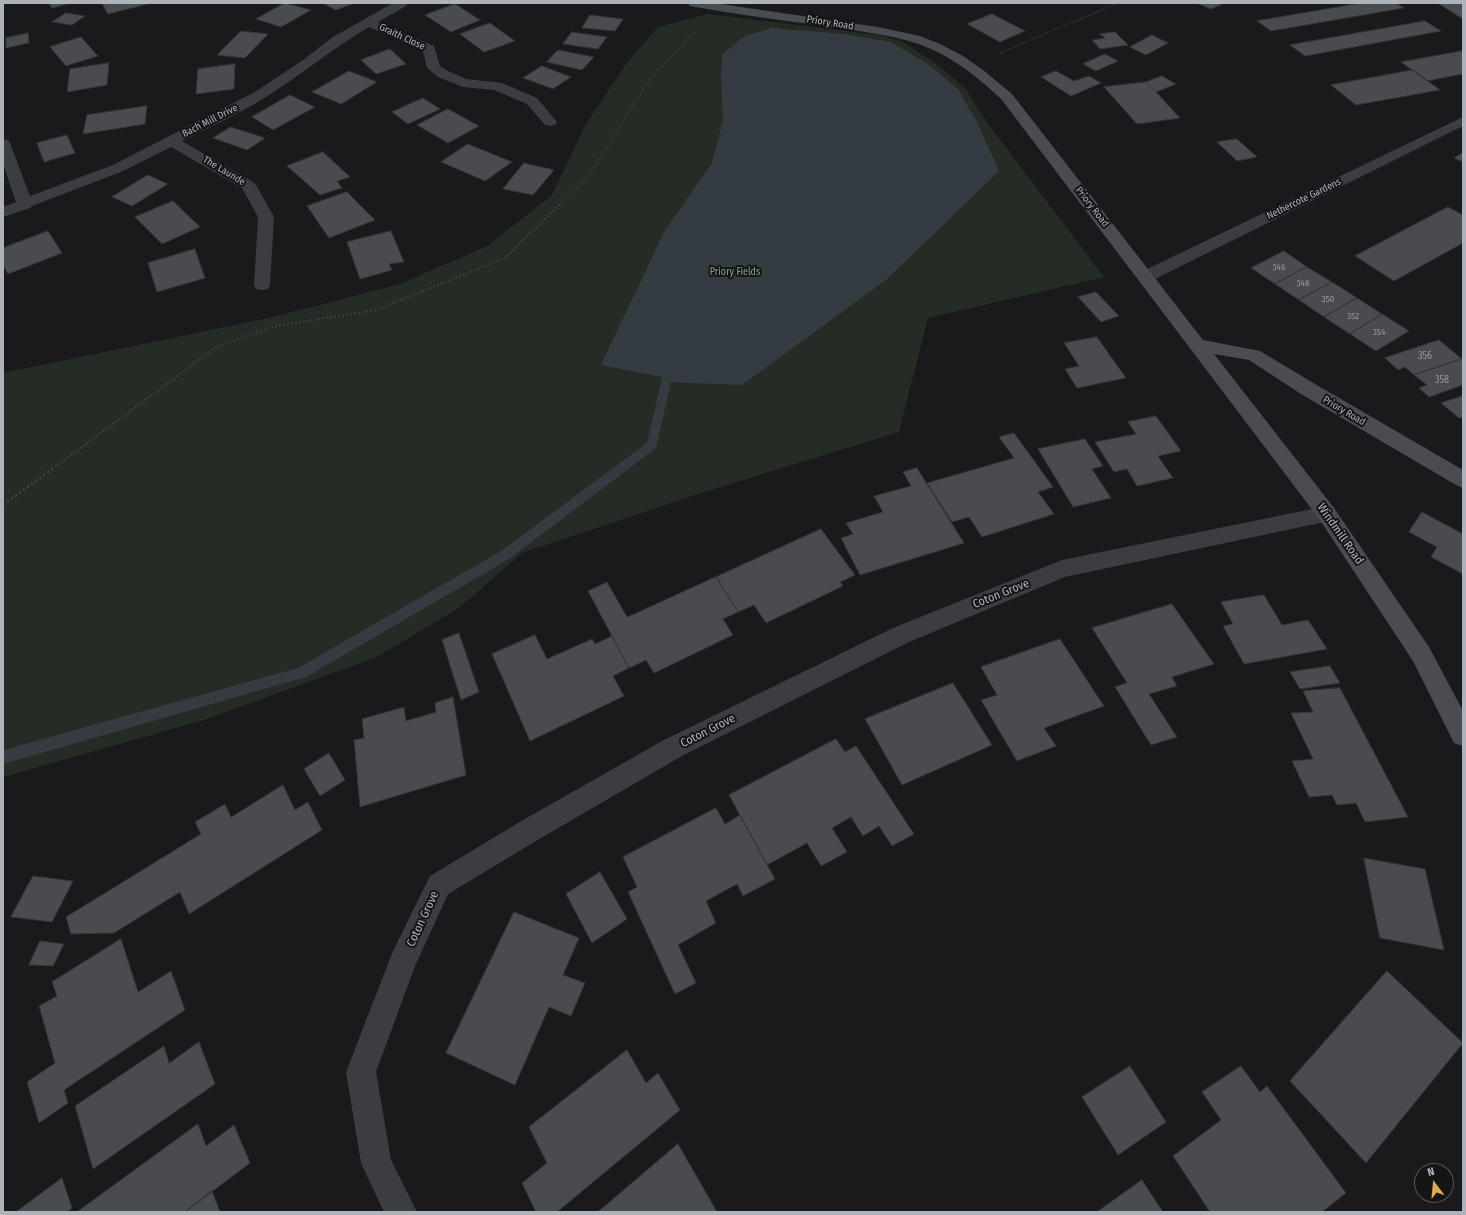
<!DOCTYPE html>
<html>
<head>
<meta charset="utf-8">
<style>
	body { margin:0 }
	#map { position:relative; width:1466px; height:1215px; overflow:hidden; background:#1a1a1c; font-family:"Fira Sans Condensed",sans-serif }
	canvas { display:block }
	.frame { position:absolute; inset:0; border:4px solid #aeb3ba; pointer-events:none }
	.north { position:absolute; left:1414px; top:1163px; width:40px; height:40px; box-sizing:border-box; background:#151517; border:1px solid #525458; border-radius:50%; rotate:344deg; font-size:11px; font-weight:700; line-height:16px; text-align:center; color:#aeb3ba }
	.north::after { content:''; display:block; margin:auto; width:14px; height:18px; background:#dea851; clip-path:polygon(50% 0,100% 100%,50% 72%,0 100%) }
</style>
</head>
<body>
<div id="map">
<canvas width="1466" height="1215"></canvas>
<div class="frame"></div>
<div class="north">N</div>
</div>
<script>
const ctx = document.querySelector('canvas').getContext('2d');
ctx.lineJoin = 'round';
function fillPath(path, color) {
  ctx.fillStyle = color;
  ctx.fill(path, 'evenodd');
}
function stroke(path, color, width, dash) {
  ctx.strokeStyle = color;
  ctx.lineWidth = width;
  ctx.lineCap = dash ? 'butt' : 'round';
  ctx.setLineDash(dash || []);
  ctx.stroke(path);
}
function label(font, color, halo, rows, align = 'center') {
  ctx.font = font + ' "Fira Sans Condensed",sans-serif';
  ctx.lineWidth = 4;
  ctx.setLineDash([]);
  ctx.textBaseline = 'middle';
  ctx.strokeStyle = halo;
  ctx.fillStyle = color;
  for (const [text, x, y, turn = 0] of rows) {
    ctx.save();
    ctx.translate(x, y);
    ctx.rotate((+turn || 0) * Math.PI / 180);
    ctx.textAlign = isNaN(turn) ? turn : align;
    if (halo) ctx.strokeText(text, 0, 0);
    ctx.fillText(text, 0, 0);
    ctx.restore();
  }
}
fillPath(new Path2D(`
	M 708,14 L 879,35 L 903,42 L 936,64 L 965,88 L 986,121 L 1104,277 L 928,318 L 899,432 L 701,493 L 522,553 L 459,608 L 377,657 L 204,720 L 3,777 L 3,373 L 273,317 L 400,284 L 487,246 L 552,195 L 584,127 L 626,64 L 658,27 Z`), '#252c25');
fillPath(new Path2D(`
	M 771,28 L 844,34 L 891,42 L 929,65 L 958,89 L 976,120 L 999,171 L 887,279 L 742,385 L 668,382 L 667,378 L 601,365 L 664,232 L 712,163 L 723,120 L 721,79 L 722,55 L 743,37 Z`), '#343c41');
fillPath(new Path2D(`
	M 667,374 L 671,375 L 672,378 L 656,448 L 509,559 L 306,677 L 3,764 L 3,750 L 298,668 L 501,551 L 647,443 L 662,378 L 663,375 Z`), '#343c41');
const building = new Path2D(`
	M 49,3 L 72,3 L 52,8 Z
	M 102,3 L 148,3 L 148,4 L 108,14 Z
	M 285,3 L 311,10 L 281,27 L 256,19 Z
	M 323,3 L 355,3 L 336,10 Z
	M 1197,3 L 1225,3 L 1211,9 Z
	M 1361,3 L 1396,3 L 1404,8 L 1271,31 L 1257,21 Z
	M 1438,3 L 1463,3 L 1463,19 Z
	M 455,4 L 480,20 L 451,32 L 425,15 Z
	M 66,13 L 85,16 L 72,25 L 52,22 Z
	M 992,14 L 1025,31 L 1000,42 L 967,24 Z
	M 590,15 L 623,19 L 615,31 L 582,28 Z
	M 1425,21 L 1441,31 L 1305,56 L 1290,45 Z
	M 490,23 L 515,41 L 484,52 L 460,34 Z
	M 241,31 L 268,34 L 245,58 L 217,55 Z
	M 572,32 L 607,37 L 598,49 L 563,44 Z
	M 1115,32 L 1128,45 L 1100,49 L 1092,40 L 1105,38 L 1100,34 Z
	M 28,33 L 29,43 L 6,48 L 6,38 Z
	M 1152,35 L 1168,43 L 1146,55 L 1130,47 Z
	M 81,37 L 98,56 L 66,66 L 50,47 Z
	M 390,49 L 406,64 L 376,74 L 361,60 Z
	M 558,50 L 594,57 L 582,70 L 547,62 Z
	M 1463,51 L 1463,74 L 1427,81 L 1401,62 Z
	M 1105,54 L 1118,61 L 1096,71 L 1083,64 Z
	M 109,63 L 107,85 L 67,92 L 70,69 Z
	M 235,64 L 234,89 L 196,94 L 198,69 Z
	M 542,66 L 571,77 L 553,89 L 523,78 Z
	M 1413,70 L 1440,90 L 1356,105 L 1331,85 Z
	M 349,71 L 377,82 L 341,104 L 312,92 Z
	M 1056,71 L 1074,81 L 1089,76 L 1101,83 L 1071,96 L 1041,77 Z
	M 1162,76 L 1176,84 L 1156,92 L 1146,82 Z
	M 1146,82 L 1156,92 L 1180,118 L 1137,124 L 1104,87 Z
	M 290,95 L 315,107 L 273,130 L 252,117 Z
	M 423,98 L 440,109 L 408,124 L 392,112 Z
	M 147,106 L 145,124 L 83,134 L 87,115 Z
	M 448,109 L 479,126 L 448,143 L 417,125 Z
	M 231,127 L 265,138 L 247,150 L 213,138 Z
	M 67,135 L 75,153 L 44,162 L 37,143 Z
	M 1237,139 L 1257,157 L 1237,161 L 1217,142 Z
	M 468,144 L 512,162 L 485,181 L 441,162 Z
	M 323,152 L 350,177 L 337,181 L 342,188 L 320,195 L 287,166 Z
	M 1463,153 L 1463,162 L 1454,158 Z
	M 524,163 L 554,170 L 533,195 L 503,189 Z
	M 148,175 L 168,184 L 132,206 L 112,197 Z
	M 347,192 L 375,220 L 329,238 L 307,206 Z
	M 173,201 L 200,227 L 162,244 L 135,217 Z
	M 1448,207 L 1463,215 L 1463,243 L 1394,281 L 1355,256 Z
	M 48,231 L 62,253 L 8,274 L 3,265 L 3,248 Z
	M 391,231 L 404,262 L 389,264 L 392,270 L 360,279 L 347,242 Z
	M 195,249 L 205,278 L 157,292 L 148,263 Z
	M 1284,251 L 1307,267 L 1275,284 L 1251,268 Z
	M 1307,267 L 1332,282 L 1299,300 L 1275,284 Z
	M 1332,282 L 1357,298 L 1324,317 L 1299,300 Z
	M 1096,292 L 1119,316 L 1101,322 L 1078,297 Z
	M 1357,298 L 1382,314 L 1350,334 L 1324,317 Z
	M 1382,314 L 1409,331 L 1376,351 L 1350,334 Z
	M 1097,337 L 1126,378 L 1077,388 L 1065,369 L 1079,366 L 1064,343 Z
	M 1439,340 L 1462,359 L 1414,375 L 1405,367 L 1398,370 L 1385,358 Z
	M 1462,359 L 1463,360 L 1463,385 L 1429,397 L 1419,388 L 1427,385 L 1414,375 Z
	M 1463,396 L 1463,417 L 1459,418 L 1441,403 Z
	M 1156,416 L 1181,451 L 1158,456 L 1173,478 L 1137,486 L 1127,469 L 1114,472 L 1095,442 L 1136,434 L 1128,422 Z
	M 1014,433 L 1053,487 L 1038,492 L 1054,514 L 982,537 L 969,517 L 952,522 L 927,483 L 1014,458 L 999,437 Z
	M 1085,439 L 1103,466 L 1092,469 L 1111,498 L 1073,507 L 1038,449 Z
	M 917,468 L 964,543 L 860,575 L 841,538 L 853,534 L 846,523 L 883,512 L 874,496 L 911,486 L 903,472 Z
	M 1422,512 L 1463,534 L 1463,574 L 1431,557 L 1437,547 L 1409,532 Z
	M 821,529 L 855,575 L 840,582 L 843,586 L 766,623 L 754,605 L 738,612 L 716,577 Z
	M 716,577 L 738,612 L 723,619 L 733,635 L 654,673 L 646,660 L 629,668 L 588,591 L 607,582 L 627,617 Z
	M 1264,595 L 1282,625 L 1308,620 L 1327,649 L 1244,664 L 1223,626 L 1233,624 L 1221,602 Z
	M 1172,604 L 1214,664 L 1172,677 L 1177,686 L 1149,694 L 1177,737 L 1151,745 L 1115,687 L 1127,683 L 1092,628 Z
	M 459,633 L 479,692 L 461,700 L 442,640 Z
	M 535,635 L 547,659 L 592,639 L 595,644 L 612,636 L 629,668 L 613,676 L 624,696 L 530,741 L 492,654 Z
	M 1060,639 L 1104,706 L 1044,728 L 1056,746 L 1017,761 L 981,700 L 997,695 L 981,667 Z
	M 1330,666 L 1340,683 L 1300,689 L 1290,672 Z
	M 953,683 L 992,745 L 902,785 L 865,719 Z
	M 1340,688 L 1408,817 L 1365,822 L 1356,803 L 1337,805 L 1332,795 L 1309,797 L 1292,761 L 1313,759 L 1291,713 L 1313,712 L 1303,691 Z
	M 453,697 L 466,775 L 360,807 L 354,740 L 364,738 L 362,719 L 404,707 L 406,721 L 436,712 L 435,703 Z
	M 836,739 L 845,752 L 856,746 L 914,834 L 892,846 L 879,826 L 863,836 L 851,817 L 832,828 L 847,852 L 821,866 L 807,843 L 767,865 L 729,795 Z
	M 329,753 L 345,780 L 320,796 L 304,769 Z
	M 283,785 L 295,810 L 308,802 L 322,830 L 189,914 L 180,892 L 114,933 L 71,934 L 66,917 L 201,834 L 195,822 L 225,804 L 231,817 Z
	M 716,808 L 725,824 L 740,815 L 775,879 L 743,896 L 737,884 L 706,901 L 716,923 L 678,945 L 696,983 L 675,994 L 628,892 L 637,887 L 623,857 Z
	M 1364,858 L 1425,869 L 1444,950 L 1380,938 Z
	M 600,872 L 627,919 L 592,943 L 566,894 Z
	M 33,876 L 73,881 L 52,922 L 11,917 Z
	M 514,912 L 579,938 L 563,975 L 585,983 L 571,1016 L 549,1007 L 515,1085 L 446,1053 Z
	M 121,939 L 138,992 L 171,971 L 185,1010 L 64,1090 L 68,1103 L 39,1123 L 27,1082 L 55,1063 L 39,1006 L 57,996 L 52,982 Z
	M 40,941 L 64,944 L 53,966 L 29,965 Z
	M 1387,971 L 1463,1043 L 1366,1163 L 1290,1081 Z
	M 199,1042 L 215,1084 L 93,1169 L 75,1106 L 164,1046 L 169,1063 Z
	M 627,1050 L 646,1083 L 658,1073 L 680,1110 L 557,1212 L 536,1212 L 522,1183 L 547,1163 L 529,1127 Z
	M 1130,1066 L 1166,1122 L 1118,1155 L 1082,1097 Z
	M 1241,1066 L 1260,1092 L 1267,1086 L 1346,1193 L 1322,1212 L 1210,1212 L 1173,1156 L 1221,1120 L 1202,1092 Z
	M 198,1124 L 206,1146 L 234,1125 L 250,1163 L 185,1212 L 77,1212 Z
	M 678,1144 L 717,1212 L 598,1212 Z
	M 62,1178 L 72,1208 L 67,1212 L 16,1212 Z
	M 1142,1180 L 1163,1212 L 1097,1212 Z
	M 212,1191 L 220,1212 L 185,1212 Z`);
fillPath(building, '#494b4e');
stroke(building, '#353538', 1);
stroke(new Path2D(`
	M 1000,53 L 1118,3
	M 559,205 L 589,175 L 650,79 L 696,31`), '#424448', 1.5, [1, 2]);
stroke(new Path2D(`
	M 58,465 L 218,346 L 276,326 L 376,310 L 505,258 L 560,204`), '#424448', 2, [1.5, 2.5]);
stroke(new Path2D(`
	M 3,505 L 59,464`), '#424448', 2.5, [2, 3]);
fillPath(new Path2D(`
	M 393,3 L 408,3 L 406,6 L 378,22 L 434,46 L 440,66 L 448,71 L 466,79 L 502,83 L 537,98 L 557,122 L 555,125 L 550,126 L 545,125 L 527,104 L 494,90 L 463,87 L 438,77 L 427,68 L 423,51 L 369,27 C 333,48 301,75 266,97 C 239,114 209,127 182,141 L 253,182 L 256,185 L 274,217 L 270,285 L 268,289 L 262,290 L 256,289 L 254,285 L 258,217 L 242,188 L 171,147 L 123,171 L 32,206 L 30,208 L 3,217 L 3,207 L 16,202 L 3,164 L 3,139 L 8,140 L 10,143 L 30,196 L 113,165 L 255,92 L 303,60 L 333,37 Z
	M 1463,117 L 1463,126 L 1151,281 L 1145,282 L 1139,281 L 1137,277 L 1139,273 Z
	M 1327,506 L 1334,508 L 1337,514 L 1334,520 L 1065,577 L 909,642 L 682,756 L 541,838 L 448,894 L 415,966 L 376,1072 L 391,1160 L 417,1212 L 384,1212 L 361,1163 L 346,1072 L 393,951 L 430,876 L 523,820 L 664,740 L 893,628 L 1062,560 Z`), '#3c3d41');
fillPath(new Path2D(`
	M 688,3 L 714,3 L 878,27 L 920,36 L 940,44 L 963,56 L 983,70 L 1012,94 L 1203,340 L 1260,351 L 1315,384 L 1463,470 L 1463,488 L 1456,485 L 1301,394 L 1249,360 L 1214,354 L 1334,508 L 1429,647 L 1463,711 L 1463,746 L 1454,743 L 1413,661 L 1320,520 L 1002,100 C 981,80 958,61 931,49 C 902,36 870,33 839,28 C 797,22 755,17 713,10 L 690,6 Z`), '#4a4c51');
label('9px', '#95999f', null, [
	["346",1279,267],
	["348",1303,283],
	["350",1328,299],
	["352",1353,316],
	["354",1379,332]
]);
label('10px', '#aeb3ba', '#151517', [
	["Priory Road",830,23,9],
	["Graith Close",402,37,25],
	["Bach Mill Drive",210,121,-27],
	["The Launde",224,171,31],
	["Nethercote Gardens",1304,199,-26],
	["Priory Road",1092,207,52],
	["Priory Road",1344,411,31]
]);
label('10px', '#88a388', '#151517', [
	["Priory Fields",735,272]
]);
label('10px', '#95999f', null, [
	["356",1425,356],
	["358",1442,380]
]);
label('12px', '#aeb3ba', '#151517', [
	["Windmill Road",1340,534,55],
	["Coton Grove",1001,594,-22],
	["Coton Grove",708,731,-27],
	["Coton Grove",423,919,-65]
]);
</script>
</body>
</html>
